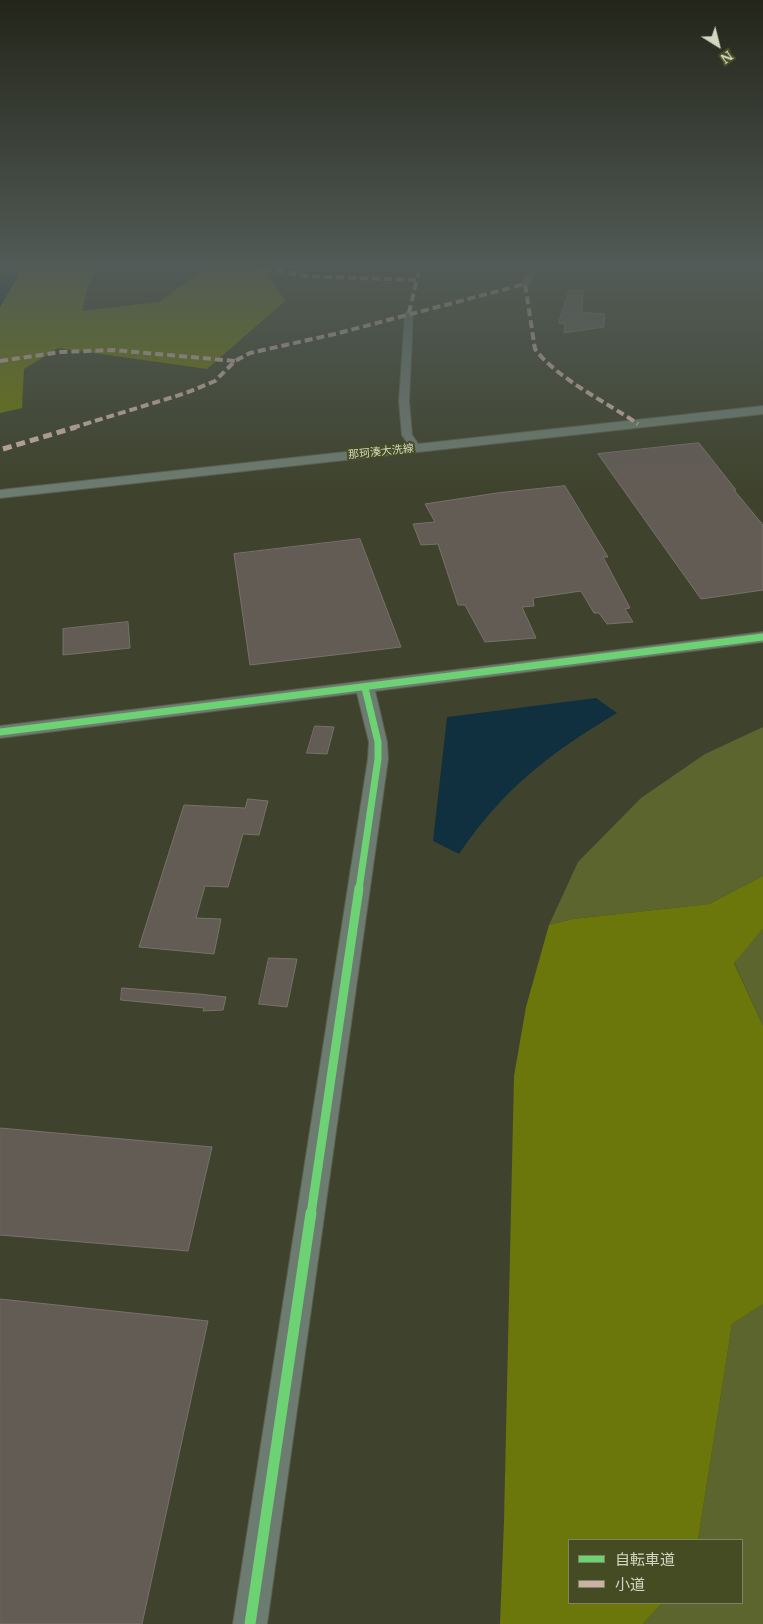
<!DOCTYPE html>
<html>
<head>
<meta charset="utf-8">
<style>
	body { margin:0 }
	#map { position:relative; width:763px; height:1624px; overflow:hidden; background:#3f432d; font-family:Merriweather,"Noto Sans JP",serif }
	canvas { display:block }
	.legend { position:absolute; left:568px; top:1539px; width:175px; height:65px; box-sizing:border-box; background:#454c24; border:1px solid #7e8463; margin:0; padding:6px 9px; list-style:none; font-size:15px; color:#d3d7c2 }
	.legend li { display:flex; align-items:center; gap:10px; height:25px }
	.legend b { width:25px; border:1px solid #7e8463 }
	.north { position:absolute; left:693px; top:20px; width:50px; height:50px; -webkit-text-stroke:4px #454c24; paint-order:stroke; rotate:144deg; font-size:14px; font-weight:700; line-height:20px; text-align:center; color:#d3d7c2 }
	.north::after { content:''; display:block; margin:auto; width:18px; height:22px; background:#d3d7c2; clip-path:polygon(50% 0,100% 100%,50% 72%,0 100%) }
</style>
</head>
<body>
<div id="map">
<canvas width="763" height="1624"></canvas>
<ul class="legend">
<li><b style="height:6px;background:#6cd273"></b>自転車道</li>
<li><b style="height:6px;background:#cab0a6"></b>小道</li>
</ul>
<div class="north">N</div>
</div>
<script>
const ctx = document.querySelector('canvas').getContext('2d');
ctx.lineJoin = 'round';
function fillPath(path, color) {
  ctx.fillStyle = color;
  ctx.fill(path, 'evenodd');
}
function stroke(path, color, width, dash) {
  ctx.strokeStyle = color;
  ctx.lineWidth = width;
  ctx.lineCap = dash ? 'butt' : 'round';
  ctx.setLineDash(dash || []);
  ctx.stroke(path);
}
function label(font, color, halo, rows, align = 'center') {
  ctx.font = font + ' Merriweather,"Noto Sans JP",serif';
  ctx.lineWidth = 4;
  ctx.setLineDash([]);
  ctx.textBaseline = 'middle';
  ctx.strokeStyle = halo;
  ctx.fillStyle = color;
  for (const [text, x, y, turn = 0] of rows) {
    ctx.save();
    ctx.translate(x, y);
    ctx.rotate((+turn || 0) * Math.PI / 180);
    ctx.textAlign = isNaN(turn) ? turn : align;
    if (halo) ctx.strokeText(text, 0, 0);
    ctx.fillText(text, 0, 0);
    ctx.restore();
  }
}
fillPath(new Path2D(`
	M 763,727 L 763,876 L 709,904 L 573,919 L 549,925 L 578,862 L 641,798 L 705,754 Z
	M 762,928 L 763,928 L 763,1026 L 734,962 Z
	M 763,1304 L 763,1624 L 643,1624 L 662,1603 L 742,1603 L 742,1540 L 698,1540 L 732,1324 Z`), '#5c652e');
fillPath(new Path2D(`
	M 0,266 L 99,266 L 87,289 L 82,311 L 159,302 L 209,266 L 263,266 L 285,301 L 207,369 L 58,348 L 24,369 L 22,408 L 0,413 Z
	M 763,876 L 763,928 L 734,963 L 763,1026 L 763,1304 L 732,1324 L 698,1540 L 569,1540 L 569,1603 L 662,1603 L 643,1624 L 500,1624 L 504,1521 L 514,1076 L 526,1007 L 549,925 L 573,919 L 709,904 Z`), '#6b770a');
fillPath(new Path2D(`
	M 3,266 L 21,266 L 17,278 L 0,307 L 0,278 Z
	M 596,698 L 617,713 C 550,753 503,789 459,854 L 433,841 L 447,717 Z`), '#11303f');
const building = new Path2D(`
	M 569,290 L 583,291 L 582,312 L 605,314 L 604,327 L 564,333 L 565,324 L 559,323 Z
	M 699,443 L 736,490 L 734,490 L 763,525 L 763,590 L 701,599 L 598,454 Z
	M 565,486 L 608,557 L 603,557 L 630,608 L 625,609 L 633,622 L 607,624 L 599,613 L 594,613 L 581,591 L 533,598 L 534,606 L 522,607 L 536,638 L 485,642 L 465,605 L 458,605 L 438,544 L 421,545 L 413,524 L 435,522 L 425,504 L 497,493 Z
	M 360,539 L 401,647 L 250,665 L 234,554 Z
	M 128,622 L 130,648 L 63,655 L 63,629 Z
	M 315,726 L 334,727 L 327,754 L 307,753 Z
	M 248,799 L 268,801 L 259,835 L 243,834 L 228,887 L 205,886 L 196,918 L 221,919 L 214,954 L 139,947 L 184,805 L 245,808 Z
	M 269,958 L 297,959 L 287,1007 L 259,1004 Z
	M 122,988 L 199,994 L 226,997 L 223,1010 L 203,1011 L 204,1008 L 121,1000 Z
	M 0,1128 L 212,1147 L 188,1251 L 0,1235 Z
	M 0,1299 L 208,1321 L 142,1624 L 0,1624 Z`);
fillPath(building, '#635c55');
stroke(building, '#78716b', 1);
const street = new Path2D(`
	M 531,266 L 539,266 L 528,286 L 522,286 L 521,284 Z
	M 409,310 L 413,313 L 409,401 L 412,435 L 421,448 L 416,451 L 412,450 L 402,435 L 399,401 L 405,313 Z`);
const secondary = new Path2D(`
	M 763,406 L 763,414 L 0,498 L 0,490 Z
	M 763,632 L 763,642 L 375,691 L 387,742 L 388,759 L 267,1624 L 233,1624 L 368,759 L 369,742 L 357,693 L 0,738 L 0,726 Z`);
stroke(street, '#5c5f4c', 2);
stroke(secondary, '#5c5f4c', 2);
fillPath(street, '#6d7a72');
fillPath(secondary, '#6d7c70');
stroke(new Path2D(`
	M 253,266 L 305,276 L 418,280
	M 409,313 L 420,266
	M 0,361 L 61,352 L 113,350 L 235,361
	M 72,428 L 186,393 L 215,381 L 235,361 L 250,353 L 335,334 L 525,284 L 535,349 C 556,378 608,403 638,424`), '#cab0a6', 4, [8, 4]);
stroke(new Path2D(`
	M 3,449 L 76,427`), '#cab0a6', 5, [9, 5]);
stroke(new Path2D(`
	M 0,732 L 763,637
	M 359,889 L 378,759 L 378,742 L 365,688`), '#6cd273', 7);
stroke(new Path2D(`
	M 311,1214 L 359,888`), '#6cd273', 9);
stroke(new Path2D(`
	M 250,1624 L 311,1213`), '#6cd273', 11);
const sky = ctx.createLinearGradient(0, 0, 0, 494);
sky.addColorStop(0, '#232519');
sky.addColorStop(0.54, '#525b57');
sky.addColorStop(1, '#525b5700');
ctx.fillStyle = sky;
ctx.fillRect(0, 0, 763, 494);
label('11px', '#d3d7c2', '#454c24', [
	["那珂湊大洗線",381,452,-6]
]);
</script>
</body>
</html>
